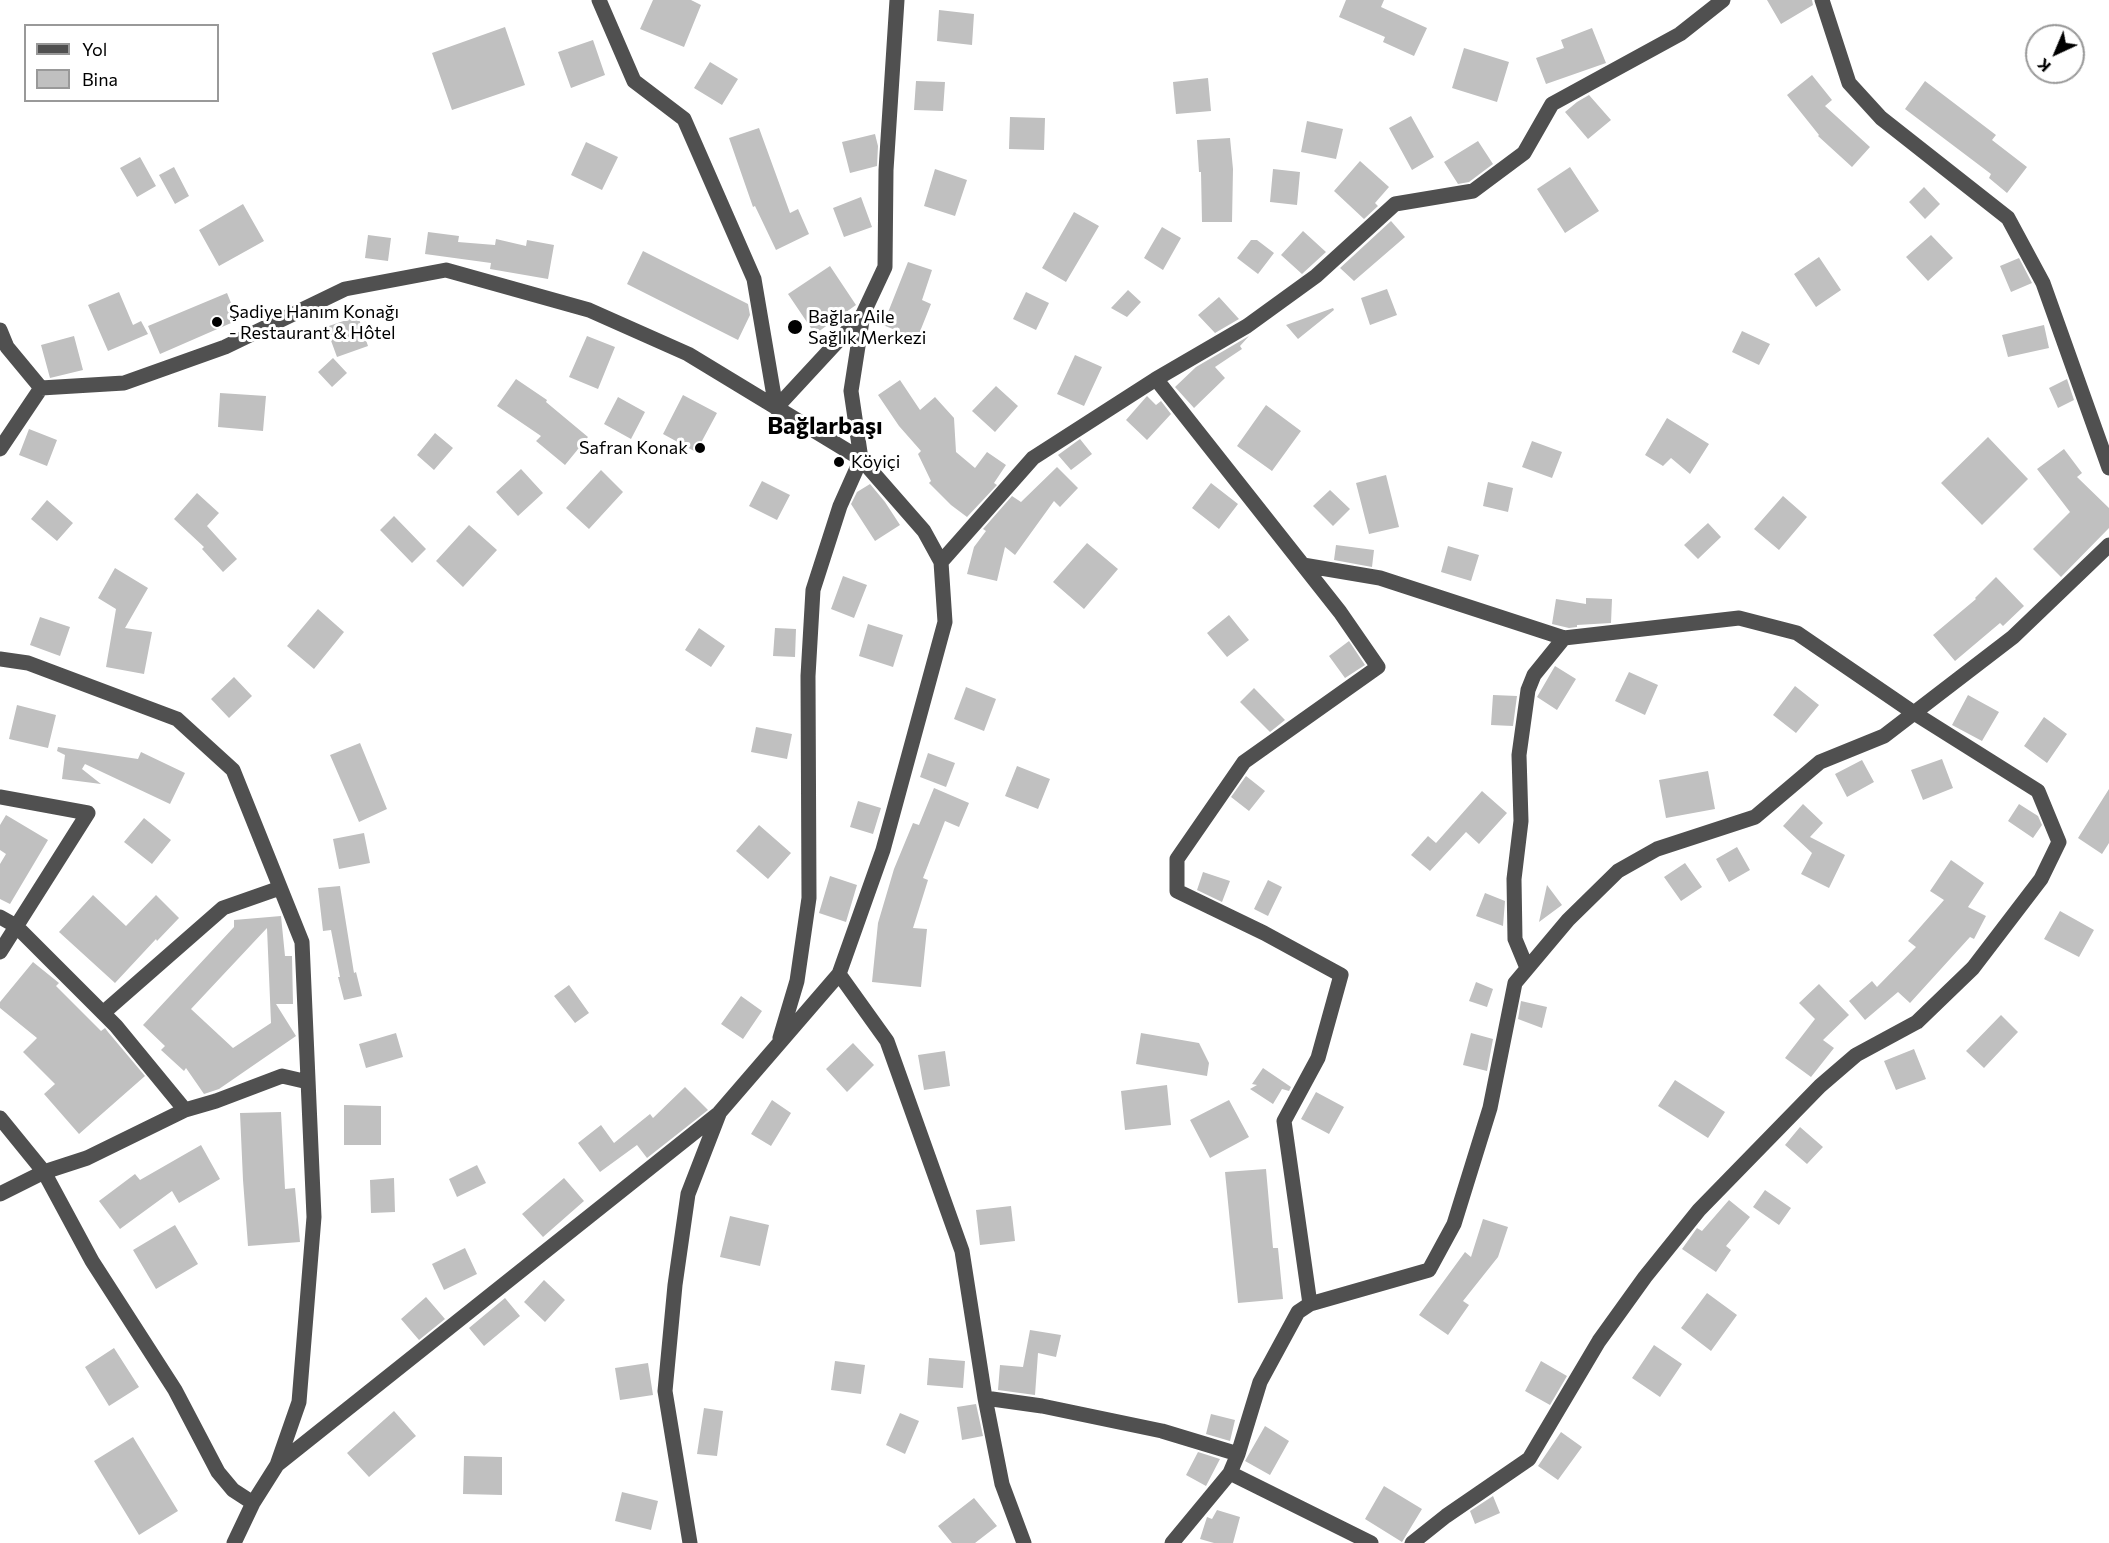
<!DOCTYPE html>
<html>
<head>
<meta charset="utf-8">
<style>
	body { margin:0 }
	#map { position:relative; width:2109px; height:1543px; overflow:hidden; background:#fff; font-family:Commissioner,sans-serif }
	canvas { display:block }
	.legend { position:absolute; left:24px; top:24px; width:195px; height:78px; box-sizing:border-box; background:#fff; border:2px solid #999; margin:0; padding:8px 10px; list-style:none; font-size:18px; color:#000 }
	.legend li { display:flex; align-items:center; gap:12px; height:30px }
	.legend b { width:30px; border:2px solid #999 }
	.north { position:absolute; left:2025px; top:24px; width:60px; height:60px; box-sizing:border-box; background:#fff; border:2px solid #999; border-radius:50%; rotate:224deg; font-size:16px; font-weight:700; line-height:24px; text-align:center; color:#000 }
	.north::after { content:''; display:block; margin:auto; width:21px; height:27px; background:#000; clip-path:polygon(50% 0,100% 100%,50% 72%,0 100%) }
</style>
</head>
<body>
<div id="map">
<canvas width="2109" height="1543"></canvas>
<ul class="legend">
<li><b style="height:8px;background:#505050"></b>Yol</li>
<li><b style="height:16px;background:#c0c0c0"></b>Bina</li>
</ul>
<div class="north">K</div>
</div>
<script>
const ctx = document.querySelector('canvas').getContext('2d');
ctx.lineJoin = 'round';
function fillPath(path, color) {
  ctx.fillStyle = color;
  ctx.fill(path, 'evenodd');
}
function stroke(path, color, width, dash) {
  ctx.strokeStyle = color;
  ctx.lineWidth = width;
  ctx.lineCap = dash ? 'butt' : 'round';
  ctx.setLineDash(dash || []);
  ctx.stroke(path);
}
function label(font, color, halo, rows, align = 'center') {
  ctx.font = font + ' Commissioner,sans-serif';
  ctx.lineWidth = 6;
  ctx.setLineDash([]);
  ctx.textBaseline = 'middle';
  ctx.strokeStyle = halo;
  ctx.fillStyle = color;
  for (const [text, x, y, turn = 0] of rows) {
    ctx.save();
    ctx.translate(x, y);
    ctx.rotate((+turn || 0) * Math.PI / 180);
    ctx.textAlign = isNaN(turn) ? turn : align;
    if (halo) ctx.strokeText(text, 0, 0);
    ctx.fillText(text, 0, 0);
    ctx.restore();
  }
}
fillPath(new Path2D(`
	M 653,0 L 691,0 L 701,5 L 684,47 L 640,29 Z
	M 1346,0 L 1384,0 L 1381,7 L 1427,28 L 1414,56 L 1383,42 L 1385,37 L 1339,17 Z
	M 1767,0 L 1812,0 L 1813,5 L 1781,24 Z
	M 939,10 L 974,14 L 972,45 L 937,41 Z
	M 505,27 L 525,85 L 452,110 L 432,53 Z
	M 1592,28 L 1606,63 L 1546,84 L 1536,58 L 1564,48 L 1561,40 Z
	M 593,40 L 605,75 L 571,88 L 558,52 Z
	M 1464,48 L 1509,62 L 1497,102 L 1452,88 Z
	M 710,62 L 738,79 L 722,105 L 694,88 Z
	M 1812,75 L 1832,100 L 1825,106 L 1870,147 L 1852,167 L 1818,136 L 1819,135 L 1787,95 Z
	M 1208,78 L 1211,111 L 1176,114 L 1173,82 Z
	M 916,81 L 945,82 L 943,111 L 914,110 Z
	M 1925,81 L 1996,135 L 1992,140 L 2027,167 L 2007,193 L 1989,178 L 1991,174 L 1905,109 Z
	M 1589,95 L 1611,120 L 1588,139 L 1565,112 L 1577,102 Z
	M 1411,116 L 1434,157 L 1412,170 L 1389,128 Z
	M 1010,117 L 1045,118 L 1044,150 L 1009,149 Z
	M 1307,121 L 1343,129 L 1336,159 L 1301,152 Z
	M 759,128 L 790,213 L 798,209 L 809,234 L 776,250 L 755,206 L 753,207 L 729,138 Z
	M 875,134 L 878,146 L 877,166 L 850,173 L 842,142 Z
	M 1230,138 L 1233,169 L 1232,222 L 1202,222 L 1201,172 L 1199,172 L 1197,140 Z
	M 1478,141 L 1493,164 L 1469,182 L 1458,184 L 1444,162 Z
	M 586,142 L 618,157 L 602,190 L 571,175 Z
	M 140,157 L 156,186 L 137,197 L 120,168 Z
	M 1360,161 L 1389,187 L 1375,203 L 1378,206 L 1364,219 L 1334,191 Z
	M 174,167 L 189,196 L 175,204 L 159,175 Z
	M 1570,167 L 1599,211 L 1565,233 L 1537,189 Z
	M 935,169 L 967,180 L 955,216 L 924,206 Z
	M 1273,169 L 1300,172 L 1297,205 L 1270,202 Z
	M 1924,187 L 1940,204 L 1925,219 L 1909,202 Z
	M 861,197 L 872,227 L 844,237 L 833,208 Z
	M 243,204 L 264,241 L 219,266 L 199,230 Z
	M 1074,212 L 1099,226 L 1066,282 L 1042,268 Z
	M 1391,221 L 1405,237 L 1354,281 L 1340,268 Z
	M 1162,227 L 1181,238 L 1163,270 L 1144,258 Z
	M 1303,231 L 1326,252 L 1302,274 L 1281,255 Z
	M 428,232 L 459,236 L 458,242 L 495,245 L 496,239 L 526,246 L 527,240 L 554,245 L 548,279 L 490,269 L 491,263 L 425,254 Z
	M 368,235 L 391,238 L 388,261 L 365,258 Z
	M 1931,235 L 1953,258 L 1928,281 L 1906,257 Z
	M 1251,240 L 1257,240 L 1274,253 L 1258,274 L 1237,258 Z
	M 643,251 L 748,304 L 750,315 L 738,340 L 627,284 Z
	M 1819,257 L 1841,290 L 1816,307 L 1794,274 Z
	M 2019,258 L 2032,283 L 2011,292 L 2000,266 Z
	M 908,262 L 932,270 L 922,300 L 931,304 L 917,339 L 883,325 Z
	M 830,266 L 856,305 L 815,334 L 788,294 Z
	M 1387,289 L 1397,315 L 1370,325 L 1361,298 Z
	M 1128,290 L 1141,302 L 1127,317 L 1111,308 Z
	M 119,292 L 133,325 L 141,321 L 148,334 L 108,351 L 88,305 Z
	M 1026,292 L 1049,303 L 1036,330 L 1013,319 Z
	M 227,293 L 238,320 L 160,354 L 148,326 Z
	M 1219,297 L 1239,319 L 1215,333 L 1198,315 Z
	M 1333,308 L 1334,310 L 1298,339 L 1286,325 Z
	M 358,316 L 368,346 L 337,357 L 326,327 Z
	M 2044,325 L 2049,348 L 2008,357 L 2002,335 Z
	M 1742,331 L 1770,344 L 1759,365 L 1732,352 Z
	M 74,336 L 83,370 L 50,378 L 41,345 Z
	M 587,336 L 615,347 L 598,389 L 569,377 Z
	M 1249,336 L 1240,346 L 1242,349 L 1215,367 L 1225,378 L 1194,408 L 1175,387 L 1196,367 Z
	M 1075,355 L 1102,367 L 1084,406 L 1057,394 Z
	M 333,358 L 347,373 L 332,387 L 318,372 Z
	M 516,379 L 547,400 L 546,402 L 588,437 L 565,465 L 536,441 L 541,436 L 497,406 Z
	M 2067,379 L 2074,400 L 2058,408 L 2049,388 Z
	M 900,380 L 920,410 L 935,397 L 954,418 L 956,452 L 975,468 L 987,452 L 1006,465 L 994,483 L 997,485 L 967,517 L 951,505 L 929,483 L 931,481 L 918,454 L 921,451 L 899,426 L 878,395 Z
	M 996,386 L 1018,406 L 995,432 L 972,411 Z
	M 220,393 L 266,396 L 263,431 L 218,427 Z
	M 683,395 L 717,413 L 696,452 L 663,434 Z
	M 1147,396 L 1156,405 L 1161,401 L 1171,414 L 1147,440 L 1126,420 Z
	M 618,397 L 645,412 L 631,439 L 604,424 Z
	M 1266,405 L 1301,431 L 1272,471 L 1237,446 Z
	M 1667,418 L 1709,444 L 1690,474 L 1671,458 L 1663,466 L 1645,455 Z
	M 29,429 L 57,440 L 47,466 L 19,455 Z
	M 435,433 L 453,448 L 434,470 L 417,455 Z
	M 1988,437 L 2028,479 L 1982,525 L 1941,483 Z
	M 1080,439 L 1092,454 L 1071,470 L 1058,455 Z
	M 1532,441 L 1562,452 L 1552,478 L 1522,467 Z
	M 2064,449 L 2082,473 L 2077,477 L 2109,508 L 2109,528 L 2061,577 L 2033,549 L 2070,512 L 2037,469 Z
	M 1057,467 L 1078,488 L 1060,507 L 1054,501 L 1015,555 L 1005,547 L 997,581 L 967,574 L 974,547 L 986,531 L 983,529 L 1012,496 L 1021,502 Z
	M 521,469 L 543,493 L 518,516 L 496,492 Z
	M 601,470 L 623,492 L 589,529 L 566,508 Z
	M 1386,475 L 1399,527 L 1369,534 L 1356,483 Z
	M 762,481 L 790,495 L 777,520 L 749,506 Z
	M 1488,482 L 1513,488 L 1508,512 L 1483,506 Z
	M 1211,483 L 1238,504 L 1219,529 L 1192,508 Z
	M 870,484 L 885,502 L 900,525 L 875,541 L 851,504 L 857,492 Z
	M 1330,490 L 1350,509 L 1333,526 L 1313,506 Z
	M 197,493 L 219,513 L 207,526 L 237,559 L 223,572 L 202,549 L 204,547 L 174,519 Z
	M 1783,496 L 1807,517 L 1779,550 L 1754,529 Z
	M 47,500 L 73,523 L 57,541 L 31,519 Z
	M 394,516 L 426,549 L 412,563 L 380,530 Z
	M 1708,523 L 1721,537 L 1698,559 L 1684,545 Z
	M 469,525 L 497,550 L 463,587 L 436,561 Z
	M 1087,543 L 1118,569 L 1084,609 L 1053,582 Z
	M 1336,545 L 1374,550 L 1372,567 L 1334,560 Z
	M 1448,546 L 1479,555 L 1471,581 L 1441,572 Z
	M 115,568 L 148,588 L 125,628 L 152,632 L 144,674 L 106,667 L 116,609 L 98,598 Z
	M 843,576 L 867,585 L 854,618 L 831,609 Z
	M 1996,577 L 2024,606 L 2003,626 L 2000,623 L 1955,661 L 1933,635 L 1976,599 L 1975,598 Z
	M 1586,598 L 1612,599 L 1611,623 L 1577,625 L 1577,627 L 1569,628 L 1552,624 L 1556,599 L 1586,604 Z
	M 318,609 L 344,632 L 314,669 L 287,646 Z
	M 1229,615 L 1249,640 L 1227,657 L 1207,633 Z
	M 40,617 L 70,627 L 60,656 L 30,645 Z
	M 868,624 L 903,635 L 893,667 L 859,656 Z
	M 699,628 L 725,646 L 711,667 L 685,650 Z
	M 775,628 L 796,629 L 795,657 L 773,656 Z
	M 1349,641 L 1365,665 L 1345,678 L 1329,656 Z
	M 1555,666 L 1576,679 L 1557,710 L 1537,697 Z
	M 1629,672 L 1658,685 L 1645,715 L 1615,701 Z
	M 234,677 L 252,696 L 229,718 L 211,699 Z
	M 1795,686 L 1819,705 L 1796,733 L 1773,715 Z
	M 966,687 L 996,699 L 984,731 L 954,719 Z
	M 1254,688 L 1285,720 L 1270,732 L 1240,702 Z
	M 1493,695 L 1517,696 L 1513,726 L 1491,725 Z
	M 1968,695 L 1999,712 L 1982,741 L 1952,725 Z
	M 17,705 L 56,715 L 48,748 L 9,739 Z
	M 2044,717 L 2067,734 L 2047,763 L 2024,746 Z
	M 756,727 L 792,734 L 787,759 L 751,752 Z
	M 360,743 L 387,809 L 359,822 L 330,755 Z
	M 58,747 L 138,759 L 141,752 L 185,773 L 170,804 L 85,764 L 82,769 L 101,784 L 62,779 L 65,755 L 57,751 Z
	M 928,753 L 955,763 L 946,787 L 920,777 Z
	M 1942,759 L 1953,788 L 1923,800 L 1911,770 Z
	M 1862,760 L 1874,782 L 1847,797 L 1835,774 Z
	M 1017,766 L 1050,779 L 1038,809 L 1005,796 Z
	M 1708,771 L 1715,809 L 1666,818 L 1659,780 Z
	M 1246,776 L 1265,791 L 1249,811 L 1231,797 Z
	M 934,788 L 969,803 L 959,827 L 945,821 L 923,878 L 928,880 L 913,928 L 927,929 L 921,987 L 872,982 L 878,923 L 894,869 L 913,823 L 919,825 Z
	M 2109,789 L 2109,843 L 2102,854 L 2078,838 Z
	M 1482,791 L 1507,813 L 1479,844 L 1466,832 L 1430,871 L 1411,855 L 1428,836 L 1436,843 Z
	M 858,801 L 881,808 L 873,834 L 850,827 Z
	M 1803,804 L 1823,823 L 1810,837 L 1845,855 L 1829,888 L 1801,874 L 1812,853 L 1783,826 Z
	M 2019,804 L 2038,816 L 2042,825 L 2033,838 L 2008,821 Z
	M 6,815 L 48,840 L 10,904 L 0,899 L 0,864 L 6,854 L 0,850 L 0,825 Z
	M 144,818 L 171,840 L 152,864 L 124,842 Z
	M 759,825 L 791,853 L 768,879 L 736,851 Z
	M 364,833 L 370,863 L 339,869 L 333,839 Z
	M 1737,847 L 1750,870 L 1729,882 L 1716,859 Z
	M 1951,860 L 1984,883 L 1968,907 L 1986,916 L 1974,939 L 1970,937 L 1910,1003 L 1898,992 L 1865,1020 L 1849,1001 L 1872,981 L 1877,987 L 1916,947 L 1908,941 L 1944,900 L 1930,891 Z
	M 1685,863 L 1702,887 L 1681,901 L 1664,877 Z
	M 1203,872 L 1230,881 L 1222,902 L 1197,890 Z
	M 830,876 L 857,885 L 846,922 L 819,913 Z
	M 1268,880 L 1282,887 L 1268,916 L 1254,909 Z
	M 1547,885 L 1562,905 L 1539,922 Z
	M 340,886 L 354,973 L 356,972 L 362,996 L 344,1000 L 338,977 L 340,977 L 331,930 L 323,931 L 318,888 Z
	M 1485,893 L 1505,901 L 1503,926 L 1476,916 Z
	M 93,895 L 126,926 L 156,895 L 179,918 L 157,941 L 156,939 L 115,983 L 59,932 Z
	M 2060,911 L 2094,930 L 2079,957 L 2044,939 Z
	M 281,916 L 285,956 L 292,956 L 293,1004 L 276,1004 L 296,1036 L 219,1089 L 204,1094 L 186,1068 L 184,1071 L 161,1050 L 165,1046 L 143,1025 L 234,927 L 234,920 ZM 267,928 L 271,1023 L 233,1048 L 191,1009 Z
	M 33,962 L 59,983 L 56,986 L 101,1031 L 105,1028 L 108,1032 L 145,1076 L 79,1134 L 44,1094 L 55,1084 L 23,1052 L 37,1038 L 0,1008 L 0,1002 Z
	M 1476,982 L 1493,989 L 1487,1007 L 1469,1001 Z
	M 1819,984 L 1849,1015 L 1823,1040 L 1834,1048 L 1811,1077 L 1785,1058 L 1815,1019 L 1799,1003 Z
	M 569,985 L 589,1013 L 575,1023 L 554,996 Z
	M 741,996 L 762,1011 L 743,1039 L 721,1024 Z
	M 1521,1001 L 1547,1007 L 1542,1028 L 1518,1019 Z
	M 2001,1015 L 2018,1032 L 1984,1068 L 1966,1051 Z
	M 396,1033 L 403,1057 L 366,1068 L 359,1044 Z
	M 1141,1033 L 1199,1043 L 1209,1063 L 1207,1076 L 1136,1064 Z
	M 1471,1033 L 1493,1039 L 1487,1071 L 1463,1065 Z
	M 853,1043 L 874,1065 L 847,1092 L 826,1069 Z
	M 1914,1049 L 1926,1079 L 1896,1090 L 1884,1061 Z
	M 945,1051 L 950,1086 L 924,1090 L 918,1055 Z
	M 1263,1068 L 1291,1087 L 1289,1091 L 1282,1089 L 1273,1104 L 1250,1089 L 1257,1085 L 1252,1084 Z
	M 1675,1080 L 1725,1112 L 1708,1138 L 1658,1106 Z
	M 1167,1085 L 1171,1125 L 1125,1130 L 1121,1091 Z
	M 685,1087 L 708,1110 L 647,1158 L 637,1145 L 600,1172 L 578,1143 L 601,1125 L 614,1143 L 650,1114 L 653,1118 Z
	M 1316,1092 L 1344,1107 L 1329,1134 L 1301,1119 Z
	M 772,1100 L 791,1113 L 771,1146 L 751,1134 Z
	M 1229,1100 L 1249,1137 L 1210,1158 L 1190,1120 Z
	M 344,1105 L 381,1106 L 381,1145 L 344,1145 Z
	M 281,1112 L 285,1189 L 295,1188 L 300,1242 L 248,1246 L 243,1180 L 240,1113 Z
	M 1800,1127 L 1823,1147 L 1807,1164 L 1785,1145 Z
	M 201,1145 L 220,1179 L 179,1203 L 172,1191 L 120,1229 L 99,1201 L 135,1174 L 140,1180 Z
	M 477,1165 L 486,1183 L 457,1197 L 449,1179 Z
	M 1266,1169 L 1273,1248 L 1278,1248 L 1283,1299 L 1238,1303 L 1225,1172 Z
	M 394,1178 L 395,1212 L 371,1213 L 370,1180 Z
	M 564,1178 L 584,1201 L 543,1237 L 522,1214 Z
	M 1765,1190 L 1791,1208 L 1779,1225 L 1753,1207 Z
	M 1729,1200 L 1750,1217 L 1726,1246 L 1731,1250 L 1716,1272 L 1682,1249 L 1697,1228 L 1702,1231 Z
	M 1011,1206 L 1015,1241 L 980,1245 L 976,1210 Z
	M 730,1216 L 769,1225 L 760,1266 L 720,1257 Z
	M 1483,1219 L 1508,1227 L 1498,1257 L 1463,1301 L 1469,1305 L 1448,1335 L 1419,1315 L 1465,1252 L 1471,1257 Z
	M 175,1225 L 198,1264 L 156,1289 L 133,1250 Z
	M 465,1248 L 477,1274 L 444,1290 L 432,1264 Z
	M 544,1280 L 565,1300 L 545,1322 L 524,1302 Z
	M 1707,1293 L 1737,1315 L 1711,1351 L 1681,1328 Z
	M 426,1297 L 445,1319 L 419,1340 L 401,1319 Z
	M 505,1298 L 520,1316 L 484,1346 L 469,1328 Z
	M 1030,1330 L 1061,1335 L 1056,1357 L 1038,1353 L 1035,1395 L 998,1390 L 1000,1365 L 1023,1367 Z
	M 1654,1345 L 1682,1364 L 1660,1397 L 1632,1378 Z
	M 114,1348 L 139,1387 L 109,1406 L 85,1367 Z
	M 929,1358 L 965,1361 L 963,1388 L 927,1385 Z
	M 835,1361 L 865,1365 L 861,1394 L 831,1390 Z
	M 1541,1361 L 1567,1376 L 1550,1405 L 1525,1391 Z
	M 648,1363 L 653,1395 L 620,1400 L 615,1368 Z
	M 976,1404 L 983,1436 L 962,1440 L 957,1407 Z
	M 704,1408 L 723,1411 L 717,1456 L 697,1454 Z
	M 394,1411 L 416,1436 L 369,1477 L 347,1453 Z
	M 900,1413 L 919,1421 L 905,1454 L 886,1445 Z
	M 1211,1414 L 1235,1420 L 1230,1441 L 1206,1434 Z
	M 1265,1426 L 1289,1441 L 1270,1475 L 1245,1461 Z
	M 1561,1432 L 1582,1447 L 1558,1480 L 1538,1466 Z
	M 133,1437 L 178,1511 L 139,1535 L 94,1461 Z
	M 1198,1452 L 1220,1459 L 1206,1486 L 1186,1475 Z
	M 464,1456 L 502,1457 L 502,1495 L 463,1494 Z
	M 1384,1486 L 1422,1509 L 1402,1542 L 1365,1519 Z
	M 622,1492 L 658,1501 L 651,1530 L 615,1521 Z
	M 1493,1496 L 1500,1513 L 1475,1524 L 1470,1511 Z
	M 974,1498 L 997,1526 L 975,1543 L 952,1543 L 938,1526 Z
	M 1217,1510 L 1240,1517 L 1233,1543 L 1214,1543 L 1200,1539 L 1207,1517 L 1212,1519 Z`), '#c0c0c0');
stroke(new Path2D(`
	M 599,0 L 634,81 L 684,119 L 754,279 L 776,408
	M 1822,0 L 1849,83 L 1881,118 L 2008,218 L 2043,283 L 2109,468
	M 0,330 L 7,347 L 41,388
	M 1156,379 L 1340,612 L 1378,667 L 1244,762 L 1177,859 L 1177,891 L 1264,933 L 1341,975 L 1318,1058 L 1284,1121 L 1310,1304
	M 41,388 L 124,383 L 225,347 L 345,289 L 446,270 L 589,310 L 688,354 L 861,459 L 924,531 L 941,562 L 945,622 L 883,850 L 839,974 L 719,1113 L 277,1465
	M 776,408 L 863,314 L 885,267 L 886,170 L 897,0
	M 0,449 L 41,388
	M 941,562 L 1033,458 L 1156,379 L 1247,326 L 1316,276 L 1395,204 L 1473,191 L 1524,153 L 1552,104 L 1680,34 L 1723,0
	M 1303,565 L 1380,578 L 1564,638 L 1739,618 L 1797,633 L 1914,713 L 2038,791 L 2059,842 L 2041,879 L 1973,968 L 1917,1022 L 1856,1055 L 1820,1086 L 1699,1210 L 1645,1277 L 1599,1341 L 1529,1459 L 1446,1516 L 1412,1543
	M 0,659 L 28,663 L 177,719 L 233,770 L 302,942 L 314,1217 L 299,1402 L 277,1465 L 253,1503 L 234,1543
	M 0,797 L 88,813 L 0,952
	M 0,917 L 16,926 L 116,1026 L 185,1110 L 216,1101 L 282,1076 L 308,1082
	M 1527,968 L 1515,939 L 1514,879 L 1521,821 L 1519,755 L 1528,690 L 1534,675 L 1564,638
	M 839,974 L 887,1041 L 962,1251 L 985,1398 L 1002,1484 L 1024,1543
	M 103,1013 L 223,908 L 280,888
	M 780,1038 L 797,981 L 809,898 L 808,676 L 813,590 L 840,506 L 861,459 L 851,391 L 863,314
	M 0,1118 L 44,1172 L 92,1261 L 175,1390 L 218,1472 L 233,1490 L 253,1503
	M 0,1194 L 44,1172 L 87,1158 L 185,1110
	M 985,1398 L 1042,1406 L 1162,1431 L 1238,1454 L 1230,1473 L 1371,1543
	M 1238,1454 L 1260,1382 L 1298,1312 L 1310,1304 L 1429,1270 L 1454,1224 L 1490,1108 L 1515,983 L 1568,920 L 1618,871 L 1657,849 L 1755,817 L 1820,762 L 1884,736 L 2013,637 L 2109,545
	M 690,1543 L 665,1391 L 675,1285 L 688,1194 L 719,1114
	M 1172,1543 L 1230,1473`), '#505050', 15);
for (const [x, y, r, color] of [
	[217,322,6,"#000"],
	[795,327,8,"#000"],
	[700,448,6,"#000"],
	[839,462,6,"#000"]
]) {
  const dot = new Path2D();
  dot.arc(x, y, r, 0, 2 * Math.PI);
  ctx.fillStyle = color;
  ctx.fill(dot);
  stroke(dot, '#fff', 2);
}
label('18px', '#000', '#fff', [
	["Şadiye Hanım Konağı",229,312],
	["- Restaurant & Hôtel",229,333],
	["Bağlar Aile",808,317],
	["Sağlık Merkezi",808,338],
	["Safran Konak",688,448,"right"],
	["Köyiçi",851,462]
], 'left');
label('bold 24px', '#000', '#fff', [
	["Bağlarbaşı",825,426]
]);
</script>
</body>
</html>
